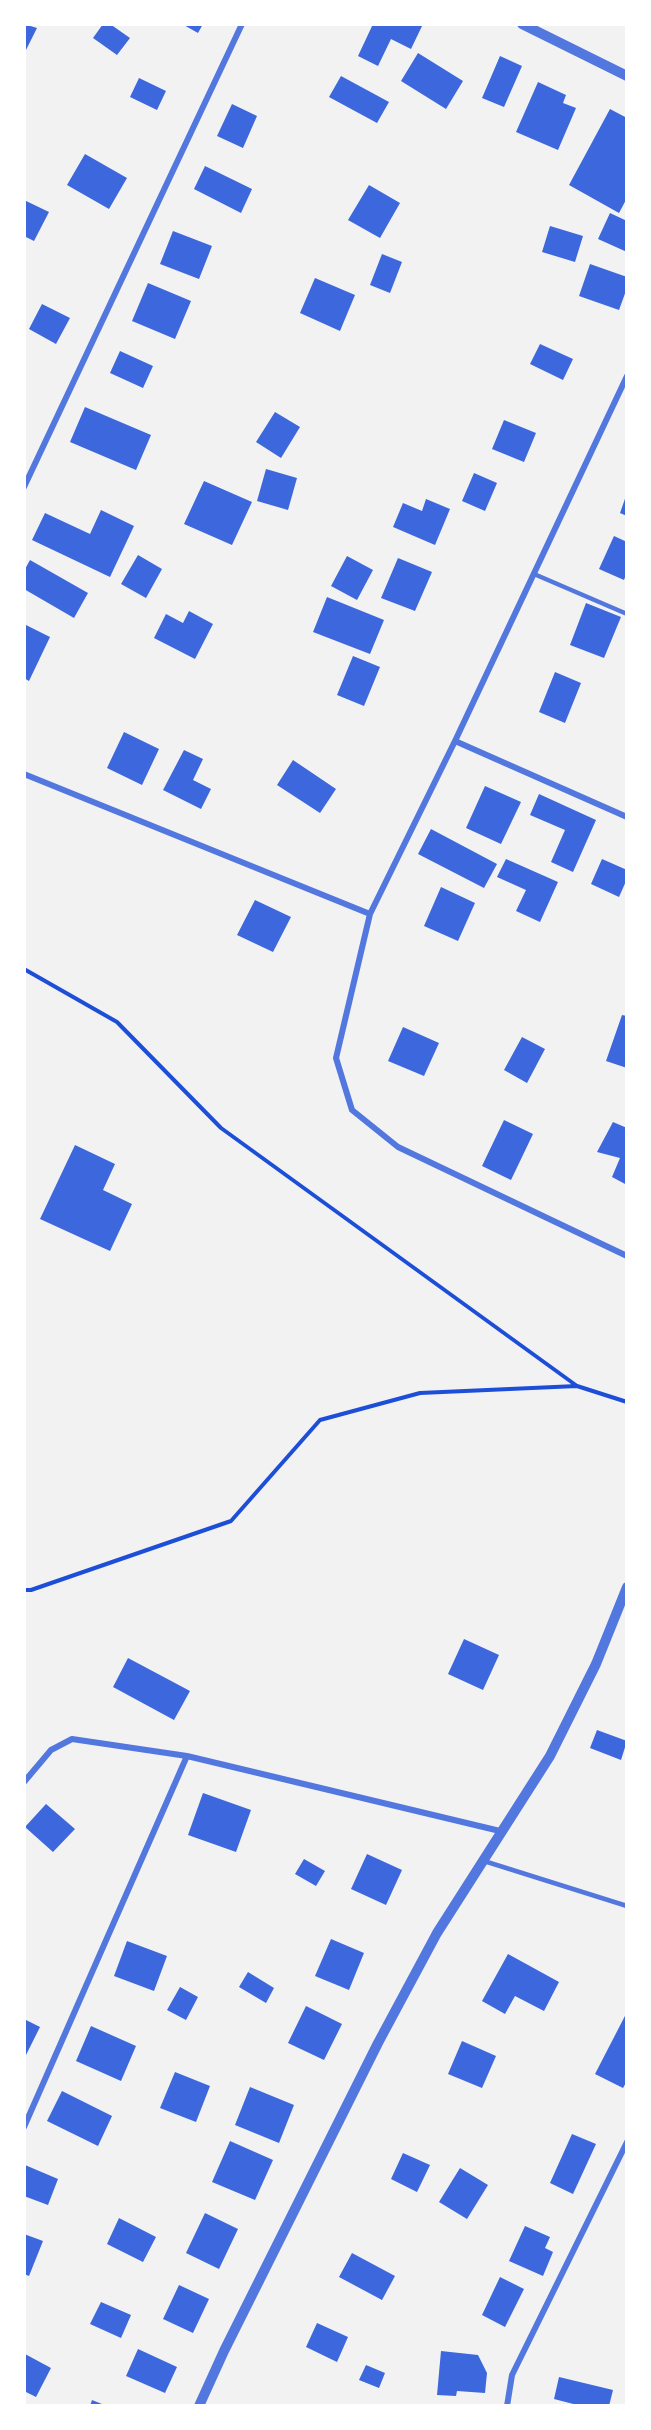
<!DOCTYPE html>
<html>
<head>
<meta charset="utf-8">
<style>
	body { margin:0 }
	#map { position:relative; width:651px; height:2430px; overflow:hidden; background:#f2f2f2; font-family:Helvetica,sans-serif }
	canvas { display:block }
	.frame { position:absolute; inset:0; border:26px solid #fff; pointer-events:none }
</style>
</head>
<body>
<div id="map">
<canvas width="651" height="2430"></canvas>
<div class="frame"></div>
</div>
<script>
const ctx = document.querySelector('canvas').getContext('2d');
ctx.lineJoin = 'round';
function fillPath(path, color) {
  ctx.fillStyle = color;
  ctx.fill(path, 'evenodd');
}
function stroke(path, color, width, dash) {
  ctx.strokeStyle = color;
  ctx.lineWidth = width;
  ctx.lineCap = dash ? 'butt' : 'round';
  ctx.setLineDash(dash || []);
  ctx.stroke(path);
}
fillPath(new Path2D(`
	M 24,24 L 37,28 L 24,54 Z
	M 103,24 L 110,24 L 130,38 L 117,55 L 93,38 Z
	M 182,24 L 203,24 L 198,33 Z
	M 373,24 L 423,24 L 411,49 L 391,39 L 378,66 L 358,56 Z
	M 418,53 L 463,81 L 446,109 L 401,81 Z
	M 500,56 L 522,66 L 504,107 L 482,98 Z
	M 341,76 L 389,102 L 377,123 L 329,97 Z
	M 139,78 L 166,91 L 157,110 L 130,97 Z
	M 538,82 L 566,95 L 563,103 L 576,108 L 558,150 L 516,132 Z
	M 232,104 L 257,116 L 243,148 L 217,136 Z
	M 610,109 L 627,118 L 627,198 L 619,213 L 569,185 Z
	M 85,154 L 127,178 L 109,209 L 67,185 Z
	M 205,166 L 252,189 L 241,213 L 194,189 Z
	M 369,185 L 400,203 L 380,238 L 348,220 Z
	M 24,200 L 49,212 L 34,241 L 24,236 Z
	M 610,213 L 627,221 L 627,252 L 598,239 Z
	M 550,226 L 583,236 L 575,262 L 542,252 Z
	M 173,231 L 212,246 L 199,279 L 160,264 Z
	M 382,254 L 402,262 L 390,293 L 370,285 Z
	M 590,264 L 627,277 L 627,288 L 619,310 L 579,296 Z
	M 315,278 L 355,295 L 340,331 L 300,313 Z
	M 148,283 L 191,301 L 175,339 L 132,321 Z
	M 42,304 L 70,318 L 56,344 L 29,329 Z
	M 540,344 L 573,359 L 563,380 L 530,364 Z
	M 120,351 L 153,366 L 143,388 L 110,373 Z
	M 85,407 L 151,435 L 136,470 L 70,442 Z
	M 275,412 L 300,427 L 281,458 L 256,442 Z
	M 504,420 L 536,433 L 524,462 L 492,449 Z
	M 266,469 L 297,478 L 288,510 L 257,501 Z
	M 474,473 L 497,483 L 485,511 L 462,501 Z
	M 204,481 L 252,502 L 232,545 L 184,524 Z
	M 627,493 L 627,516 L 620,513 Z
	M 426,499 L 450,509 L 435,545 L 393,527 L 403,503 L 422,511 Z
	M 101,510 L 134,526 L 110,577 L 32,540 L 45,513 L 90,534 Z
	M 614,536 L 627,542 L 627,572 L 624,580 L 599,569 Z
	M 138,555 L 162,569 L 146,598 L 121,584 Z
	M 347,556 L 373,570 L 357,600 L 331,586 Z
	M 398,558 L 432,572 L 415,611 L 381,598 Z
	M 30,560 L 88,593 L 74,618 L 24,589 L 24,571 Z
	M 327,597 L 384,620 L 370,654 L 313,632 Z
	M 586,603 L 621,617 L 604,658 L 570,645 Z
	M 189,611 L 213,624 L 195,659 L 154,638 L 166,614 L 183,623 Z
	M 24,624 L 50,637 L 29,681 L 24,678 Z
	M 353,656 L 380,667 L 364,706 L 337,695 Z
	M 555,672 L 581,683 L 565,723 L 539,712 Z
	M 124,732 L 159,749 L 142,785 L 107,768 Z
	M 184,750 L 203,759 L 193,780 L 211,789 L 201,809 L 163,790 Z
	M 293,760 L 336,789 L 320,813 L 277,785 Z
	M 485,786 L 521,802 L 501,844 L 466,828 Z
	M 539,794 L 596,820 L 573,872 L 551,862 L 565,830 L 530,815 Z
	M 431,829 L 497,864 L 484,888 L 418,854 Z
	M 506,859 L 558,882 L 540,922 L 516,911 L 526,890 L 497,877 Z
	M 602,859 L 627,870 L 627,879 L 619,897 L 591,884 Z
	M 441,887 L 475,903 L 458,941 L 424,926 Z
	M 255,900 L 291,917 L 273,952 L 237,935 Z
	M 622,1015 L 627,1016 L 627,1068 L 606,1061 Z
	M 403,1027 L 439,1043 L 424,1076 L 388,1061 Z
	M 522,1037 L 545,1049 L 527,1083 L 504,1070 Z
	M 504,1120 L 533,1134 L 511,1180 L 482,1166 Z
	M 613,1122 L 627,1128 L 627,1185 L 612,1177 L 620,1158 L 597,1152 Z
	M 75,1145 L 115,1164 L 103,1190 L 132,1204 L 110,1251 L 40,1219 Z
	M 464,1639 L 499,1655 L 483,1690 L 448,1674 Z
	M 128,1658 L 190,1691 L 174,1720 L 113,1687 Z
	M 597,1730 L 627,1741 L 621,1760 L 590,1748 Z
	M 203,1793 L 251,1810 L 236,1852 L 188,1835 Z
	M 46,1804 L 75,1829 L 53,1852 L 25,1827 Z
	M 367,1854 L 402,1870 L 386,1905 L 351,1889 Z
	M 304,1859 L 325,1871 L 316,1886 L 295,1874 Z
	M 331,1939 L 364,1953 L 349,1990 L 315,1976 Z
	M 127,1941 L 167,1956 L 154,1991 L 114,1976 Z
	M 508,1954 L 559,1982 L 544,2011 L 515,1996 L 505,2014 L 482,2001 Z
	M 248,1972 L 274,1988 L 266,2003 L 239,1987 Z
	M 180,1987 L 198,1997 L 186,2020 L 167,2010 Z
	M 306,2006 L 342,2024 L 324,2060 L 288,2043 Z
	M 627,2012 L 627,2081 L 623,2088 L 595,2074 Z
	M 24,2019 L 40,2027 L 24,2059 Z
	M 91,2026 L 136,2046 L 121,2081 L 76,2061 Z
	M 462,2041 L 496,2056 L 482,2088 L 448,2074 Z
	M 175,2072 L 210,2086 L 196,2122 L 160,2108 Z
	M 250,2087 L 294,2105 L 279,2143 L 235,2125 Z
	M 62,2091 L 112,2116 L 98,2146 L 47,2121 Z
	M 572,2134 L 596,2144 L 573,2194 L 550,2183 Z
	M 230,2141 L 273,2160 L 255,2200 L 212,2182 Z
	M 403,2153 L 430,2165 L 417,2192 L 391,2179 Z
	M 25,2165 L 58,2179 L 48,2205 L 24,2196 Z
	M 460,2168 L 488,2185 L 467,2219 L 439,2202 Z
	M 205,2213 L 238,2229 L 219,2269 L 186,2253 Z
	M 119,2218 L 156,2237 L 143,2262 L 107,2244 Z
	M 525,2226 L 550,2237 L 545,2248 L 553,2252 L 543,2276 L 509,2261 Z
	M 24,2234 L 43,2241 L 29,2276 L 24,2274 Z
	M 352,2253 L 395,2276 L 382,2300 L 339,2277 Z
	M 500,2277 L 524,2289 L 505,2327 L 482,2315 Z
	M 179,2285 L 209,2299 L 193,2333 L 163,2319 Z
	M 101,2302 L 131,2315 L 121,2338 L 90,2324 Z
	M 317,2323 L 348,2337 L 337,2362 L 306,2347 Z
	M 138,2349 L 177,2367 L 165,2393 L 126,2376 Z
	M 441,2351 L 478,2355 L 487,2373 L 485,2393 L 457,2391 L 456,2396 L 437,2395 Z
	M 25,2354 L 51,2368 L 36,2397 L 24,2391 Z
	M 366,2365 L 385,2373 L 379,2388 L 359,2380 Z
	M 559,2377 L 613,2390 L 609,2406 L 581,2406 L 554,2399 Z
	M 92,2400 L 107,2406 L 90,2406 Z`), '#3d67dc');
stroke(new Path2D(`
	M 24,969 L 117,1022 L 221,1128 L 577,1386
	M 24,1590 L 31,1590 L 231,1521 L 320,1420 L 420,1393 L 577,1386 L 627,1402`), '#1d4ed8', 4);
stroke(new Path2D(`
	M 534,574 L 627,614
	M 484,1861 L 627,1906`), '#5277de', 4.5);
stroke(new Path2D(`
	M 627,376 L 455,741 L 370,914 L 336,1058 L 352,1110 L 398,1147 L 627,1256
	M 24,487 L 242,24
	M 455,741 L 627,817
	M 24,774 L 370,914
	M 24,1782 L 51,1750 L 72,1739 L 187,1756 L 500,1831
	M 24,2127 L 187,1756
	M 507,2406 L 512,2375 L 627,2142`), '#5277de', 6);
stroke(new Path2D(`
	M 522,24 L 627,76
	M 199,2406 L 224,2351 L 378,2043 L 437,1933 L 550,1756 L 596,1664 L 627,1587`), '#5277de', 10);
</script>
</body>
</html>
